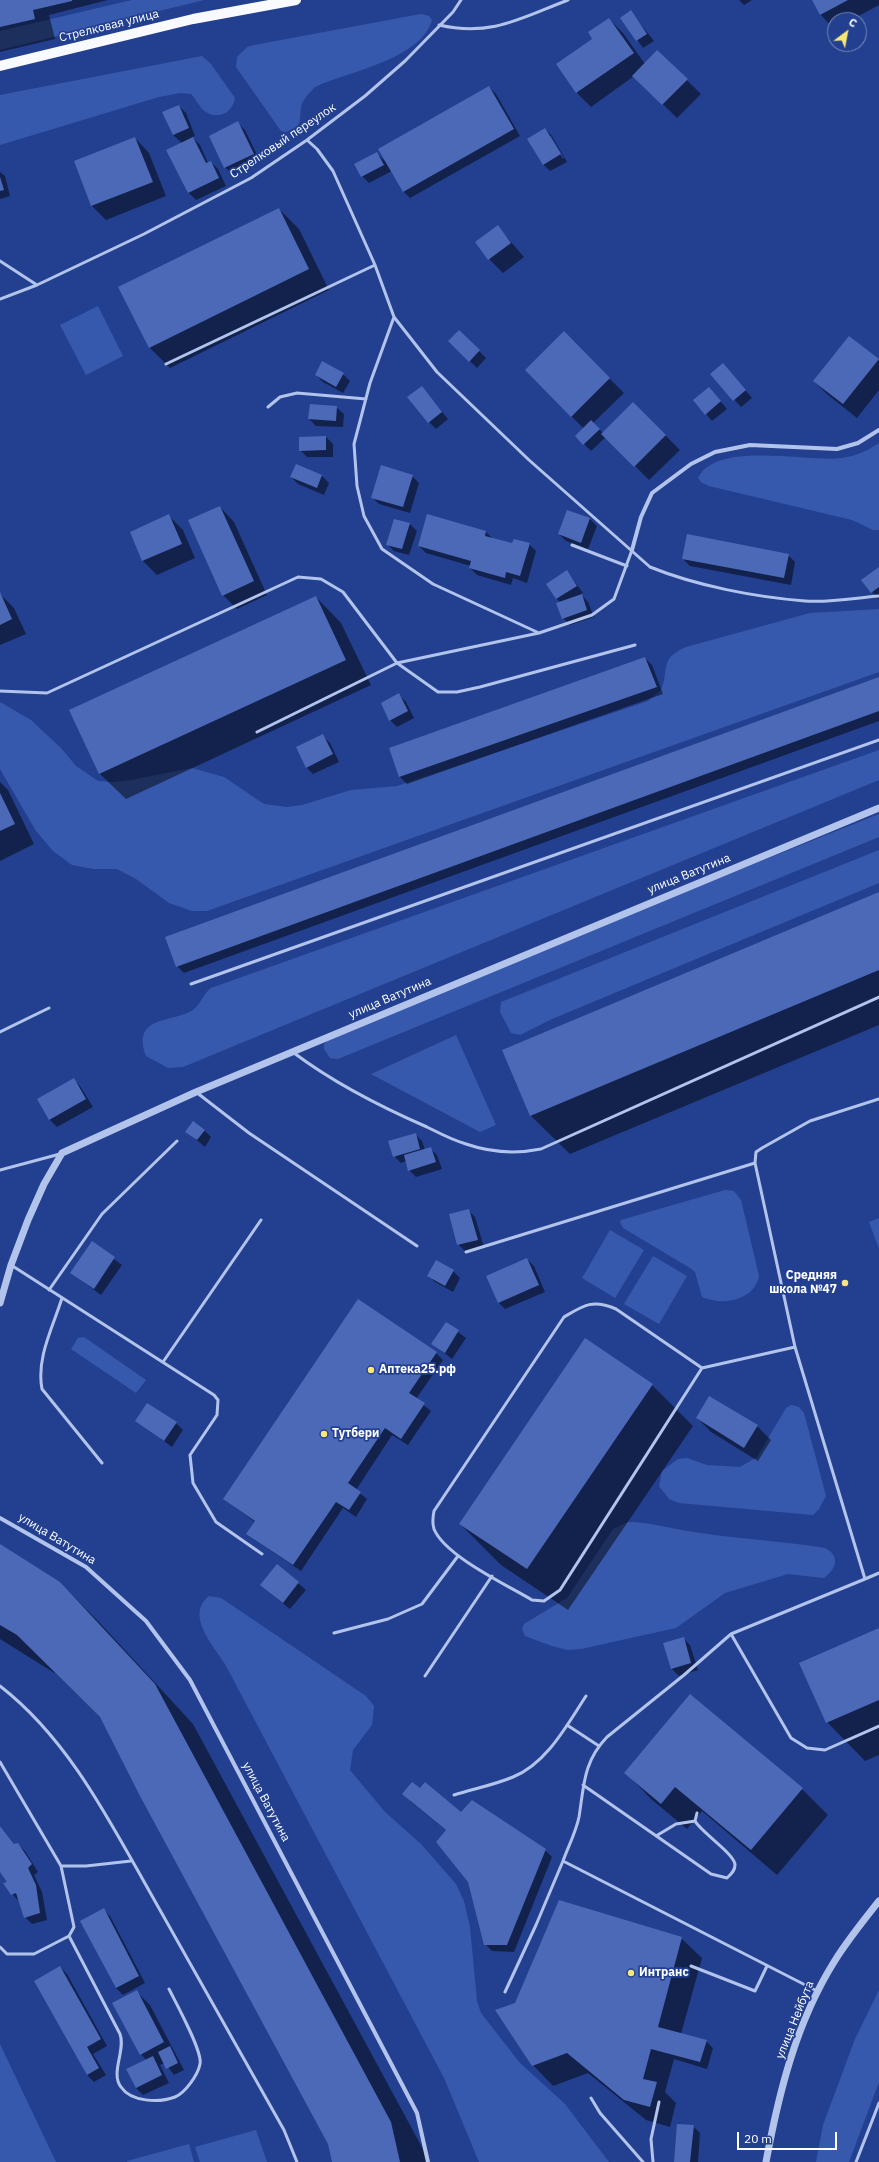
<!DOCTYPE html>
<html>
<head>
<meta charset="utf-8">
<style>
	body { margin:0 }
	#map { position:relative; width:879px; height:2162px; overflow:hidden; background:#234090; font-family:"IBM Plex Sans",sans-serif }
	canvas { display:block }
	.north { position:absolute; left:827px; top:12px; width:40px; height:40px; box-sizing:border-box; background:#234090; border:1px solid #7b8cbc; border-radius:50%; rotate:32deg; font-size:11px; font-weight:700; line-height:16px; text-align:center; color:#fff }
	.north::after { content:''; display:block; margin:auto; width:14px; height:18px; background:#f8e776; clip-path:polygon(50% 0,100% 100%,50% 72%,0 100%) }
	.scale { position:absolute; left:737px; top:2132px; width:100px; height:18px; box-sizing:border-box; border:2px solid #fff; border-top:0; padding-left:5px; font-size:12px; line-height:14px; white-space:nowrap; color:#fff; -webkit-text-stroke:3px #234090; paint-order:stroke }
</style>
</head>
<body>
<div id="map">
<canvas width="879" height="2162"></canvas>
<div class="north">С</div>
<div class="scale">20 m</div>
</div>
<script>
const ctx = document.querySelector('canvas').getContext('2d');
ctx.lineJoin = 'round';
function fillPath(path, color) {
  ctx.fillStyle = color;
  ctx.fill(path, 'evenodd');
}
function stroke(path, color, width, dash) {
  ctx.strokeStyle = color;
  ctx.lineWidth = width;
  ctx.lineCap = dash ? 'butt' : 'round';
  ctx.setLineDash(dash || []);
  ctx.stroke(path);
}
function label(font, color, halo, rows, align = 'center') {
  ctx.font = font + ' "IBM Plex Sans",sans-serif';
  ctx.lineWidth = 3.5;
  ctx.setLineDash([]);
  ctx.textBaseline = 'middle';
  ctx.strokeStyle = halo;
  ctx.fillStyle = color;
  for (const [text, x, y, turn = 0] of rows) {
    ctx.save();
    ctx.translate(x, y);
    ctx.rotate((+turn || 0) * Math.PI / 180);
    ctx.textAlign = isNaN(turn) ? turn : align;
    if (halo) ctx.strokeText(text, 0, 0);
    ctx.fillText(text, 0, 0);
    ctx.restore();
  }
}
fillPath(new Path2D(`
	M 132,0 L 204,0 L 0,50 L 0,31 Z
	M 421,14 L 429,16 L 432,20 C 420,60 349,71 315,87 C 309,93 302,100 301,108 C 299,123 303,125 286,132 L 281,131 L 236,67 L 237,57 L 247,47 L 254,45 Z
	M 202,56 L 211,64 L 235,98 C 232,115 215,121 202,109 C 198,104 195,98 191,94 L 180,93 L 159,97 L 0,145 L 0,95 Z
	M 98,306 L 123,356 L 86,375 L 60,325 Z
	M 879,443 L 879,530 L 873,530 L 852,520 L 709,486 L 701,482 L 698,478 C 717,440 809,463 842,458 C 856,456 867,451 879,443 Z
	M 879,609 L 879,672 L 207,911 L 192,911 L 169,903 L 136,879 L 117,869 L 93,869 L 72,865 L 53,851 L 36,831 L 0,769 L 0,702 L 31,720 L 62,749 L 76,766 L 98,781 L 113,782 L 131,780 L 192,768 L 224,777 L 264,804 L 287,807 L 302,805 L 351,790 L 397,786 L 648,701 L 661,690 C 670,670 658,659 686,647 L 810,613 Z
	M 879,750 L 879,780 L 183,1067 L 168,1068 L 146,1056 C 131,1015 173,1023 193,1010 C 201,1004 203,994 211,988 Z
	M 879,814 L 879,837 L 338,1059 L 330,1058 L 324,1049 L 324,1044 L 328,1040 L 671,897 Z
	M 879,850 L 879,883 L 552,1019 L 520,1035 L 511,1033 L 500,1012 L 501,1002 Z
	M 456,1035 L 496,1125 L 480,1132 L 371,1074 Z
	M 725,1190 L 734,1191 L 741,1200 L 759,1276 C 754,1301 722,1306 702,1297 L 695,1272 L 690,1268 L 623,1228 L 620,1222 L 621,1220 Z
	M 879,1218 L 879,1249 L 869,1222 Z
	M 610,1230 L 644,1250 L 615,1298 L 582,1278 Z
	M 653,1256 L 687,1276 L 659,1324 L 624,1304 Z
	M 84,1337 L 146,1380 L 136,1393 L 71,1349 L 78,1338 Z
	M 791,1405 L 799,1407 L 804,1413 L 826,1496 L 819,1509 L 813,1515 L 679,1503 L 669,1499 L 659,1486 L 662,1471 L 678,1459 L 687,1458 L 707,1465 L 740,1467 L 757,1457 L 786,1408 Z
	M 628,1522 C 650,1522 672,1529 694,1532 C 738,1539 782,1541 825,1548 C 841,1556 836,1569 824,1578 L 788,1574 L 725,1593 L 676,1628 L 581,1649 L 567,1650 L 552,1646 L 525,1636 L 522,1629 L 524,1624 L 567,1598 L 613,1529 Z
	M 209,1596 L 221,1598 L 230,1604 L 366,1696 L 374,1706 L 372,1725 L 353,1750 L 350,1770 L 385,1812 L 421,1844 L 456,1884 L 464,1901 L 470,1927 L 477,2001 L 481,2013 L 520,2063 L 565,2104 L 609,2162 L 479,2162 L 444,2078 L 225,1664 C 213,1645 185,1615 209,1596 Z
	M 879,1990 L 879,2082 L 849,2162 L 816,2162 L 823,2125 L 855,2039 Z
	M 0,2044 L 56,2162 L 0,2162 Z
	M 256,2130 L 267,2162 L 200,2162 L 195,2147 Z
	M 189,2144 L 194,2162 L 127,2162 L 127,2161 Z`), '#3759ad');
fillPath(new Path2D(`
	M 0,0 L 108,0 L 49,15 L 55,39 L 0,52 Z
	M 739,0 L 752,0 L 744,5 Z
	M 813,0 L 879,0 L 879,5 L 851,20 L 835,20 L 834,29 L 820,14 Z
	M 631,12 L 654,41 L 643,48 L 622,18 Z
	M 609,19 L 623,33 L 645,64 L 657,51 L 701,94 L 677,118 L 634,76 L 591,107 L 577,93 L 557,64 L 594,39 Z
	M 489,87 L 496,94 L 520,136 L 410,198 L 403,191 L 392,171 L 369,183 L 362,176 L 376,153 L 387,163 Z
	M 179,106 L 186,113 L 195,136 L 192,137 L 200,145 L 208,163 L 211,162 L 218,169 L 226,186 L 196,200 L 189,193 L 167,150 L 182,143 L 173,135 Z
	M 238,123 L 245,130 L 260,161 L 232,174 L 225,167 Z
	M 545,129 L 552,136 L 567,162 L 550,171 L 543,164 ZM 549,136 L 551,136 L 564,158 L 563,159 Z
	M 135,138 L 149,153 L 166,196 L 106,220 L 92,206 L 75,162 Z
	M 0,172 L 5,176 L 10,196 L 0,199 Z
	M 279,209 L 299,229 L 329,290 L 170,368 L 150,348 L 120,288 Z
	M 498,227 L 524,257 L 503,273 L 489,259 Z
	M 459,331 L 486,358 L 477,368 L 449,341 Z
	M 564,333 L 624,393 L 593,423 L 603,433 L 633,403 L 680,450 L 649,480 L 606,437 L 591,451 L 576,436 L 584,429 L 526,370 Z
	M 849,337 L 879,360 L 879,390 L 857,418 L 828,395 L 814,381 Z
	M 323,362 L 343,374 L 350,381 L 343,393 L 323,382 L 316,375 Z
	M 730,372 L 752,398 L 741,407 L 711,374 Z
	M 421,387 L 448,419 L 436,429 L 429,422 Z
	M 709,388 L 727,409 L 712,421 L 706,414 Z
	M 336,407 L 344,414 L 343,427 L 316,426 L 309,419 Z
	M 326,437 L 333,444 L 333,457 L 307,457 L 300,450 Z
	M 296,465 L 322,476 L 329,483 L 324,495 L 298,484 L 291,477 Z
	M 412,476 L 419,483 L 410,513 L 379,504 L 372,497 Z
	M 220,507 L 234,522 L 267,595 L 237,609 L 223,595 Z
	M 169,516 L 183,530 L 195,558 L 157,575 L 143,561 L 131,532 Z
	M 590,519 L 597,526 L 588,549 L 566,541 L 559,534 Z
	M 410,524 L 417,531 L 409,555 L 394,551 L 387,544 Z
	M 486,532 L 493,539 L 513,545 L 529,544 L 536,551 L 527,583 L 513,578 L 511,585 L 477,575 L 470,568 L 471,566 L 426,553 L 419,546 Z
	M 788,555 L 795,562 L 791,585 L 690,566 L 683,559 Z
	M 879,568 L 879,600 L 862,580 Z
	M 567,571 L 583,593 L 581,594 L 588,602 L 594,617 L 570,625 L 563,618 L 560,602 L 556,598 Z
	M 0,594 L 14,608 L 26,634 L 0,645 Z
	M 316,597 L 341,623 L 371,685 L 126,799 L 100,774 L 70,711 Z
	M 645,658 L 652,665 L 663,694 L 407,784 L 400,777 L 390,748 Z
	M 879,678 L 879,721 L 184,973 L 177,966 Z
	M 399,695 L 406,702 L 414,718 L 397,727 L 390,720 Z
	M 323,736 L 330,743 L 339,762 L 313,774 L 306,767 Z
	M 0,782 L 8,790 L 34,844 L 0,861 Z
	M 879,893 L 879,1025 L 570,1154 L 531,1116 L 503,1050 Z
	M 73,1079 L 80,1086 L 93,1107 L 57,1127 L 50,1120 L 38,1099 Z
	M 204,1130 L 211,1137 L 205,1147 L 186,1131 Z
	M 415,1134 L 422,1141 L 425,1150 L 430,1148 L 437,1155 L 442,1169 L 416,1177 L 409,1170 L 406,1161 L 401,1163 L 394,1156 Z
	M 468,1210 L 475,1217 L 484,1247 L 465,1251 L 458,1244 Z
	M 92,1243 L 122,1265 L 101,1295 L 71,1273 Z
	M 527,1259 L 534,1266 L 545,1292 L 505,1309 L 498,1302 Z
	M 436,1261 L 453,1271 L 460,1278 L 453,1292 L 435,1282 L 428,1275 Z
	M 446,1323 L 466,1338 L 452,1359 L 433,1344 Z
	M 436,1353 L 443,1360 L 416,1399 L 431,1411 L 408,1445 L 392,1435 L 356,1490 L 367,1499 L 356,1517 L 343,1508 L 301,1571 L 255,1540 L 248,1533 L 255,1522 L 224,1499 Z
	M 652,1385 L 693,1426 L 568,1610 L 501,1565 L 460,1524 Z
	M 697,1418 L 757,1426 L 771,1440 L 758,1461 L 711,1432 Z
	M 136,1421 L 176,1423 L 183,1430 L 172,1447 Z
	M 0,1546 L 60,1583 L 99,1622 L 193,1724 L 430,2162 L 333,2162 L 329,2143 L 101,1718 L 56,1674 L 0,1639 Z
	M 277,1565 L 306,1590 L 290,1609 L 268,1591 Z
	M 879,1629 L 879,1755 L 865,1761 L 827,1722 Z
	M 683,1638 L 690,1645 L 698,1670 L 679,1676 L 672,1669 Z
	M 690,1696 L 802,1789 L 828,1815 L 777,1875 L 702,1811 L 687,1829 L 651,1799 L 626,1773 Z
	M 420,1789 L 461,1814 L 545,1850 L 552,1857 L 514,1952 L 492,1951 L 485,1944 L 469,1882 L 447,1831 L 410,1801 Z
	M 0,1826 L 15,1845 L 18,1844 L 25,1851 L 38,1872 L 34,1875 L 42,1892 L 47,1920 L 32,1924 L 25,1917 L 19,1901 L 12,1894 L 8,1882 L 0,1871 Z
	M 103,1909 L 110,1916 L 145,1983 L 123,1995 L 116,1988 Z
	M 681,1938 L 702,1958 L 681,2034 L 706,2041 L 713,2048 L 707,2069 L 674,2059 L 665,2092 L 676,2103 L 670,2127 L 646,2120 L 588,2073 L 553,2086 L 533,2065 Z
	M 60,1967 L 67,1974 L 107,2046 L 93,2054 L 106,2075 L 94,2082 L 87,2075 Z
	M 136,1991 L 150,2005 L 184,2070 L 174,2075 L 165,2063 L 160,2065 L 169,2083 L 143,2095 L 136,2088 L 146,2060 L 141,2054 Z
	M 693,2126 L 700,2133 L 698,2162 L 675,2162 Z`), '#0007');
fillPath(new Path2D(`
	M 0,0 L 72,0 L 72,1 L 33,10 L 35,19 L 0,27 Z
	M 812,0 L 848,0 L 820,15 Z
	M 631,10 L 647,34 L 636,41 L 620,18 Z
	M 609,18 L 634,53 L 576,93 L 556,64 L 592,39 L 588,32 Z
	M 657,50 L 688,79 L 662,105 L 632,76 Z
	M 489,86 L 514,129 L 403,192 L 378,149 Z
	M 179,105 L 189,128 L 173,135 L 162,112 Z
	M 238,121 L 254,154 L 224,168 L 209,136 Z
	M 545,128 L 561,154 L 543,165 L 527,139 Z
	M 135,137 L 153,182 L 91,206 L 74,161 Z
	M 193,137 L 206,163 L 211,161 L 219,178 L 188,193 L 166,150 Z
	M 377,152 L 384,165 L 361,177 L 354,164 Z
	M 0,177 L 4,190 L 0,191 Z
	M 279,208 L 309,269 L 149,348 L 118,287 Z
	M 498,225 L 511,243 L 488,260 L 475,242 Z
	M 459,330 L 480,350 L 469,362 L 448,341 Z
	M 564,331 L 610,378 L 571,417 L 525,370 Z
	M 849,336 L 879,359 L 843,404 L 813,381 Z
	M 322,361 L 344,373 L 336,387 L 315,375 Z
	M 723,363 L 746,390 L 733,401 L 710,374 Z
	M 422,386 L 442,412 L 428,423 L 407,397 Z
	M 709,387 L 721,401 L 705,415 L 693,400 Z
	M 633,402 L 666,435 L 634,467 L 601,434 Z
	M 310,404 L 337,406 L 336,421 L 308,419 Z
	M 591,420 L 600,429 L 583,445 L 575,436 Z
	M 326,436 L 326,450 L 299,451 L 299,437 Z
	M 296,464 L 322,475 L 317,488 L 290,477 Z
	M 381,465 L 413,475 L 403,507 L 371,498 Z
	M 220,506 L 254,581 L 222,596 L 188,520 Z
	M 567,510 L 590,518 L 581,543 L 558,534 Z
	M 169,514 L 182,544 L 142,561 L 130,532 Z
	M 427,514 L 486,531 L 485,536 L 512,543 L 514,539 L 530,543 L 520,576 L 506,572 L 505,578 L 469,568 L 471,561 L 418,546 Z
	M 394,519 L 410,523 L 402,549 L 386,545 Z
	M 687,534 L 789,554 L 784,578 L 682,559 Z
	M 879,567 L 879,587 L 871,593 L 861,580 Z
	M 567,570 L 577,586 L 556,599 L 546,584 Z
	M 0,592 L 12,619 L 0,625 Z
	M 582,594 L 587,610 L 562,619 L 556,603 Z
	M 316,596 L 346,660 L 99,774 L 69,710 Z
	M 645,657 L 657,687 L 399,777 L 389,748 Z
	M 879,677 L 879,711 L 176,967 L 165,937 Z
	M 399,693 L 408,711 L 389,721 L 381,703 Z
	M 323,734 L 333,754 L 306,768 L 296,747 Z
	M 0,793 L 15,824 L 0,831 Z
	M 879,892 L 879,970 L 530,1116 L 502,1050 Z
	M 74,1078 L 86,1099 L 49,1120 L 37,1099 Z
	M 193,1121 L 205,1130 L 197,1140 L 185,1132 Z
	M 416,1133 L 420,1149 L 393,1157 L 388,1141 Z
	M 431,1147 L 436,1162 L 408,1171 L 404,1155 Z
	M 469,1209 L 478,1240 L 457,1245 L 449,1214 Z
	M 92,1241 L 115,1257 L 94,1289 L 70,1273 Z
	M 527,1258 L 539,1285 L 498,1303 L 486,1276 Z
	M 436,1260 L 454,1270 L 445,1286 L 427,1276 Z
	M 358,1299 L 437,1352 L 409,1393 L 425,1403 L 401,1439 L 385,1428 L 348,1483 L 361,1492 L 349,1510 L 336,1502 L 293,1565 L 246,1534 L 255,1521 L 223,1499 Z
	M 446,1322 L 459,1330 L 445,1353 L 431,1344 Z
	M 585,1338 L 653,1384 L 527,1569 L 459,1524 Z
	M 709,1396 L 758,1425 L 744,1448 L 696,1418 Z
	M 147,1403 L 177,1422 L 164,1441 L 135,1421 Z
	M 0,1544 L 60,1582 L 155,1684 L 391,2122 L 400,2162 L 332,2162 L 328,2144 L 140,1796 L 100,1717 L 17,1635 L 0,1625 Z
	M 277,1564 L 299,1582 L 283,1603 L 260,1585 Z
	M 879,1628 L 879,1700 L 826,1723 L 799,1663 Z
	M 684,1637 L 691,1663 L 671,1669 L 663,1643 Z
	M 690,1694 L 803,1788 L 751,1850 L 675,1787 L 661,1804 L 624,1773 Z
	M 412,1782 L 420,1788 L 425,1782 L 461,1812 L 472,1800 L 546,1849 L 507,1945 L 484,1945 L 468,1882 L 436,1842 L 446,1830 L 402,1794 Z
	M 0,1826 L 14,1844 L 18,1843 L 32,1864 L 28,1868 L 36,1885 L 40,1913 L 24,1918 L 16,1893 L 11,1895 L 3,1883 L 7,1882 L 0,1872 Z
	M 559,1900 L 682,1937 L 658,2027 L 707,2040 L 700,2062 L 651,2049 L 643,2079 L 657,2082 L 650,2107 L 624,2100 L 567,2053 L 532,2066 L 495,2010 L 515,2003 Z
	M 104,1908 L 139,1976 L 116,1988 L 80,1921 Z
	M 60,1966 L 101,2039 L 87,2047 L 99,2068 L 87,2075 L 34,1981 Z
	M 137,1990 L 164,2042 L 140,2055 L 112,2003 Z
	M 170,2046 L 178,2063 L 166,2069 L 158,2052 Z
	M 153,2056 L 162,2075 L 136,2088 L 126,2069 Z
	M 677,2124 L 694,2125 L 690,2162 L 674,2162 Z`), '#4b69b7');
stroke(new Path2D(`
	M 439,25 C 491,37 521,18 568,0
	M 307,140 L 317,149 L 333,171 L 375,265 L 394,317 L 437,372 L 529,460 L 650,567 C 697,586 755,597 805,601 C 829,603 855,598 879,596
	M 0,261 L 37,285
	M 0,299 L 37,285 L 144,234 L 251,178 L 307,140 L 365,96 L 405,61 L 453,12 L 461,0
	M 394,317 L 370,383 L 354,444 L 357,486 L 364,516 L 382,549 L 433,584 L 539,633
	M 166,364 L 375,265
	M 268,407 L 280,397 L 297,393 L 366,399
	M 572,545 L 627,566
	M 0,691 L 47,693 L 298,577 L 321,579 L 343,592 L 397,663 L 438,692 L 457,692 L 480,687 L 635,645
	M 257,732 L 397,663 L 539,633 L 592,615 L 614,599 L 632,550
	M 191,984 L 879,740
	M 0,1032 L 49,1008
	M 294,1053 C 334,1083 381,1107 427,1127 C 439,1133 452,1140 466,1144 C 489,1152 516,1154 541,1149 L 879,997
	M 196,1092 L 249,1133 L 417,1246
	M 0,1170 L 60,1154
	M 466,1252 L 755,1163
	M 11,1265 L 214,1395 L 218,1400 L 217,1415 L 190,1455 L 193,1483 L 216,1522 L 262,1554
	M 49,1290 L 102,1214 L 177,1141
	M 62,1298 C 53,1327 36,1358 42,1389 L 102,1463
	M 163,1362 L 261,1220
	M 702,1368 L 560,1590 L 544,1601 L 532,1600 C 507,1585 445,1556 434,1529 C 432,1523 433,1516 434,1511 L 564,1317 C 584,1305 593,1299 616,1309 L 702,1368 L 795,1347
	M 865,1579 L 879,1573
	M 334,1633 L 388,1619 L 422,1604 L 458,1556
	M 731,1634 L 791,1738 L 807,1748 L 825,1750 L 879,1726
	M 425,1676 L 492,1576
	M 0,1686 C 71,1741 112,1826 156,1903 C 199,1979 241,2055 284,2130 L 297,2162
	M 567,1725 L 599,1746
	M 0,1762 L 61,1866 L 74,1927 L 69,1936 L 120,2034 C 126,2050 110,2073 121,2087 C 131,2102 159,2103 175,2097 C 185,2093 198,2075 200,2064 C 203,2052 176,2003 169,1989
	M 583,1785 L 711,1874 L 727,1878 C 731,1874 735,1871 735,1865 C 735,1854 702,1833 695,1821 L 697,1813
	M 454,1795 C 473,1789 494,1785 513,1777 C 547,1763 567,1725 586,1696
	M 656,1836 L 676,1824 L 695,1821
	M 61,1866 L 86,1866 L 131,1861
	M 0,1947 L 7,1954 L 34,1954 L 69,1936
	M 691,1966 L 755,1991 L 767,1966
	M 817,1991 L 563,1861 C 568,1847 576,1832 579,1817 C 584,1786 583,1762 607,1737 L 684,1675 L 731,1634 L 865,1579 L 795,1347 L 755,1163 L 756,1152 L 762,1148 L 810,1121 L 879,1099
	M 505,1992 L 536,1925 L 563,1861
	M 591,2098 L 600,2113 L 643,2162
	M 653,2162 L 651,2139 L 659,2102
	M 856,2162 L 879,2103`), '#b3c4ec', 3);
stroke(new Path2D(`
	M 632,550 L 641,517 L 652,493 L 691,464 L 715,452 L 750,445 L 837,449 L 858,443 L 879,430
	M 0,1518 L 86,1567 L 146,1621 L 190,1680 L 417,2113 L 428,2162`), '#b3c4ec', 4);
stroke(new Path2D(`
	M 0,1303 L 11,1265 L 28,1220 L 44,1184 L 62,1153 L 196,1092 L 879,808
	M 766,2162 C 779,2092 796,2023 834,1962 C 847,1941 863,1921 879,1901`), '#b3c4ec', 7);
stroke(new Path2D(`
	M 0,66 L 193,19 L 296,0`), '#f9faff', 10);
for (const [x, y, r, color] of [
	[845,1283,4,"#f8e776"],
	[371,1370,4,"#f8e776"],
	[324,1434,4,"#f8e776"],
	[631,1973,4,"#f8e776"]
]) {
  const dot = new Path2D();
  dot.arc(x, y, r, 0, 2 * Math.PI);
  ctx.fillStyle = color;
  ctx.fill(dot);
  stroke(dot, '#234090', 1.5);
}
label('12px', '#fff', '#234090', [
	["Стрелковая улица",109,26,-14],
	["Стрелковый переулок",283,141,-34],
	["улица Ватутина",689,874,-22],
	["улица Ватутина",390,998,-23],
	["улица Ватутина",57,1539,31],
	["улица Ватутина",266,1802,62],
	["улица Нейбута",795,2020,-68]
]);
label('bold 12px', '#fff', '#234090', [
	["Средняя",837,1276,"right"],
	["школа №47",837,1290,"right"],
	["Аптека25.рф",379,1370],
	["Тутбери",332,1434],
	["Интранс",639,1973]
], 'left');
</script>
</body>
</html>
